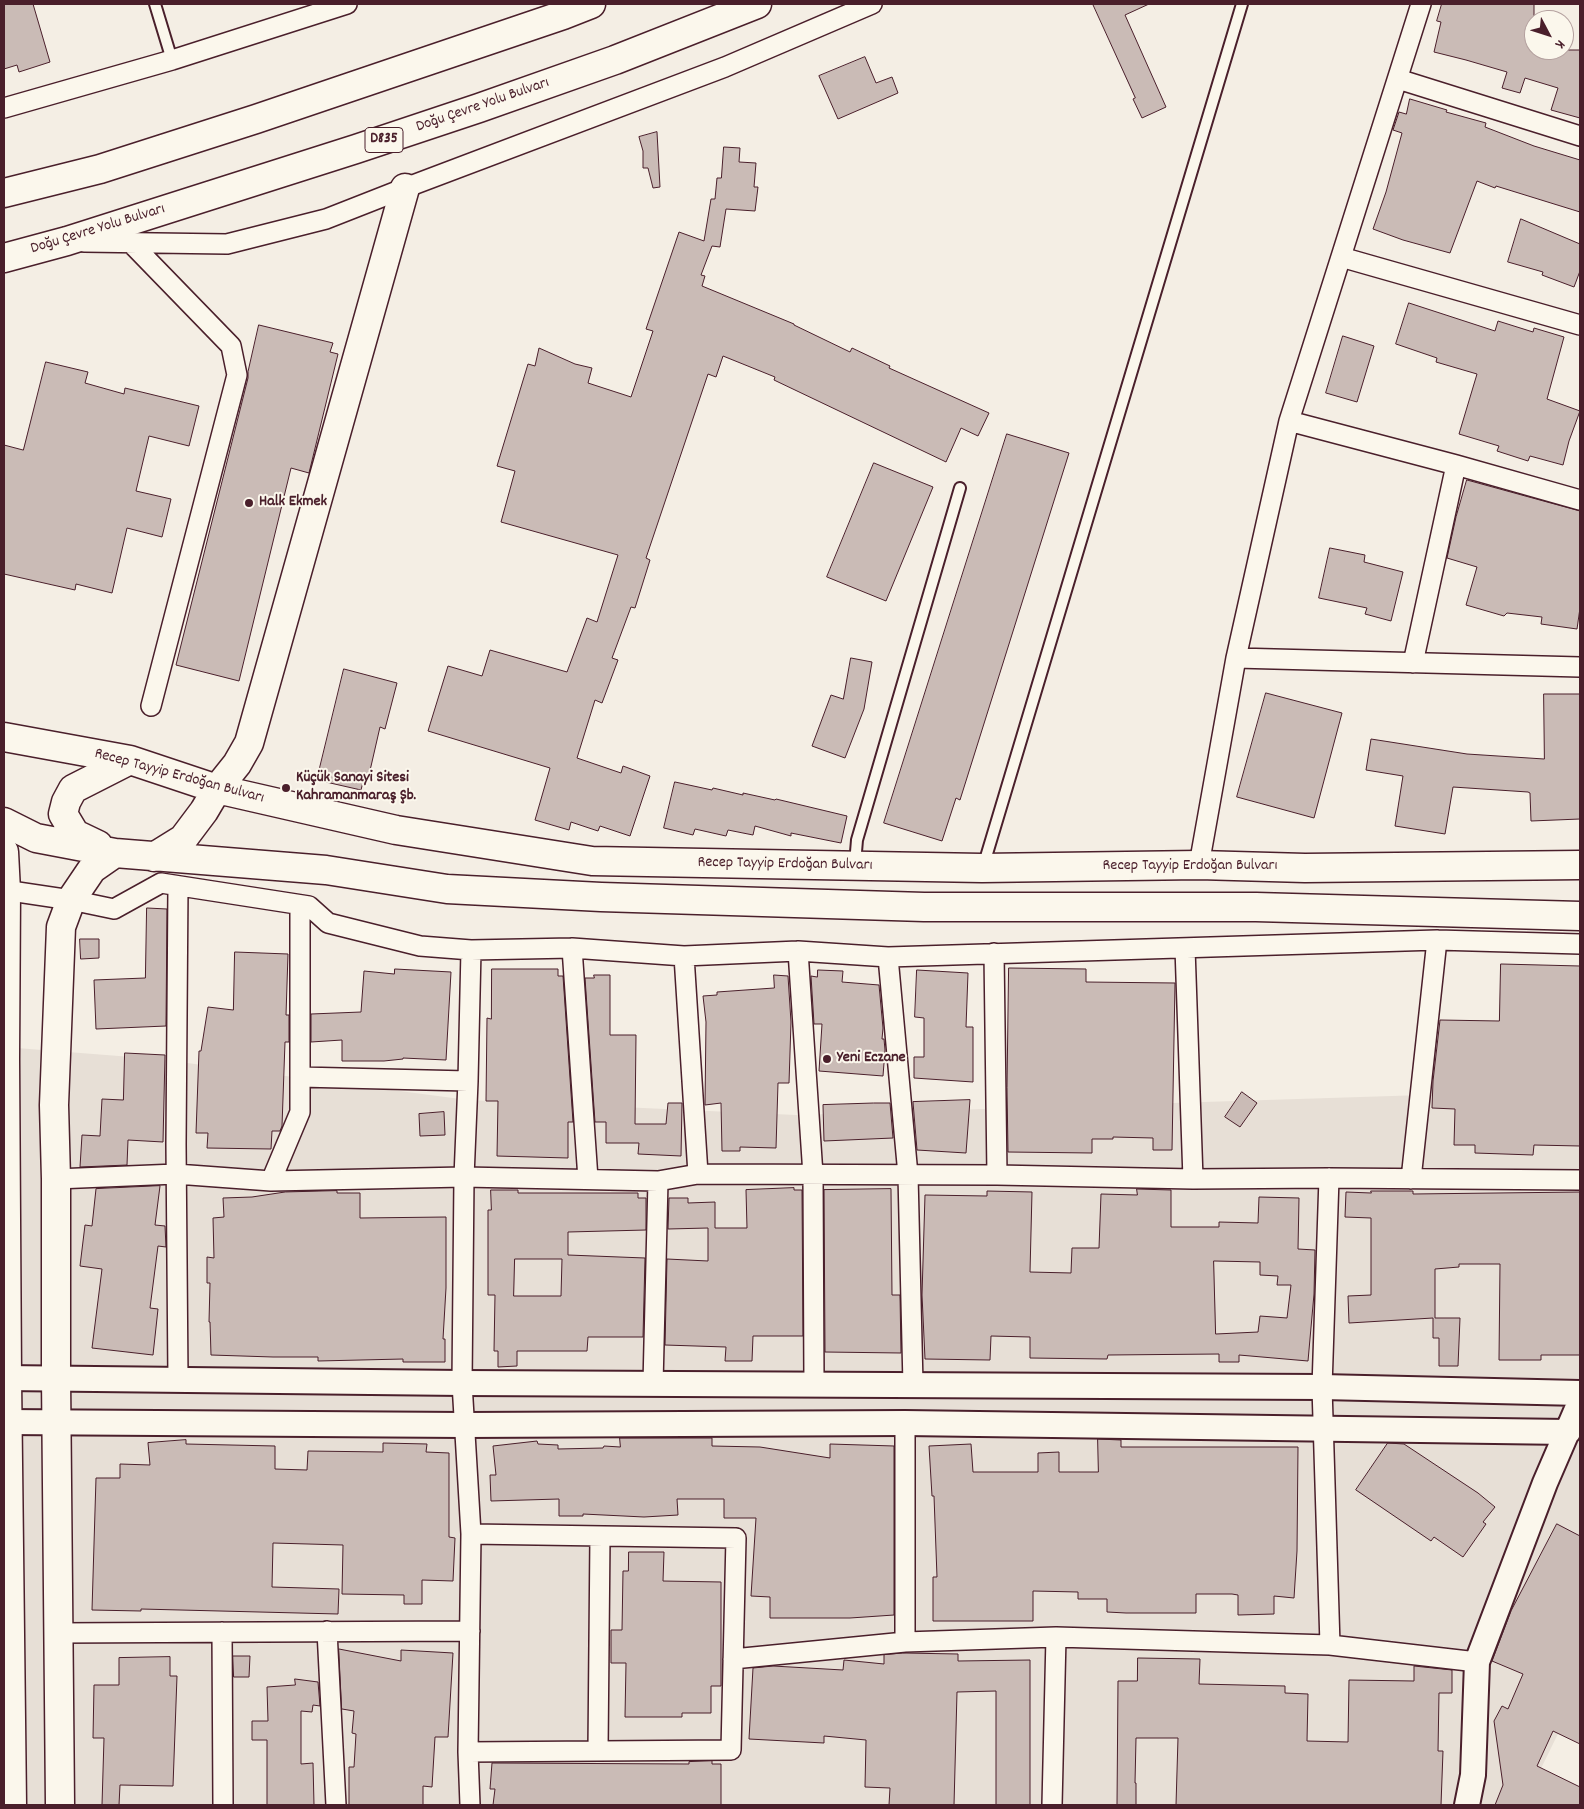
<!DOCTYPE html>
<html>
<head>
<meta charset="utf-8">
<style>
	body { margin:0 }
	#map { position:relative; width:1584px; height:1809px; overflow:hidden; background:#f4eee4; font-family:Dekko,sans-serif }
	canvas { display:block }
	.frame { position:absolute; inset:0; border:5px solid #4a1f2b; pointer-events:none }
	.north { position:absolute; left:1524px; top:10px; width:50px; height:50px; box-sizing:border-box; background:#fbf7ec; border:1px solid #b4a19f; border-radius:50%; rotate:130deg; font-size:14px; font-weight:700; line-height:20px; text-align:center; color:#4a1f2b }
	.north::after { content:''; display:block; margin:auto; width:18px; height:22px; background:#4a1f2b; clip-path:polygon(50% 0,100% 100%,50% 72%,0 100%) }
</style>
</head>
<body>
<div id="map">
<canvas width="1584" height="1809"></canvas>
<div class="frame"></div>
<div class="north">K</div>
</div>
<script>
const ctx = document.querySelector('canvas').getContext('2d');
ctx.lineJoin = 'round';
function fillPath(path, color) {
  ctx.fillStyle = color;
  ctx.fill(path, 'evenodd');
}
function stroke(path, color, width, dash) {
  ctx.strokeStyle = color;
  ctx.lineWidth = width;
  ctx.lineCap = dash ? 'butt' : 'round';
  ctx.setLineDash(dash || []);
  ctx.stroke(path);
}
function label(font, color, halo, rows, align = 'center') {
  ctx.font = font + ' Dekko,sans-serif';
  ctx.lineWidth = 4;
  ctx.setLineDash([]);
  ctx.textBaseline = 'middle';
  ctx.strokeStyle = halo;
  ctx.fillStyle = color;
  for (const [text, x, y, turn = 0] of rows) {
    ctx.save();
    ctx.translate(x, y);
    ctx.rotate((+turn || 0) * Math.PI / 180);
    ctx.textAlign = isNaN(turn) ? turn : align;
    if (halo) ctx.strokeText(text, 0, 0);
    ctx.fillText(text, 0, 0);
    ctx.restore();
  }
}
fillPath(new Path2D(`
	M 4,1047 L 157,1059 L 468,1100 L 796,1115 L 1580,1090 L 1580,1689 L 1523,1805 L 4,1805 Z`), '#e7dfd6');
const building = new Path2D(`
	M 4,4 L 33,4 L 50,62 L 19,72 L 17,65 L 4,69 Z
	M 1093,4 L 1149,4 L 1125,15 L 1166,107 L 1142,118 L 1133,99 L 1135,98 Z
	M 1442,4 L 1534,4 L 1534,50 L 1580,50 L 1580,118 L 1551,110 L 1558,88 L 1525,78 L 1520,93 L 1502,88 L 1507,72 L 1466,60 L 1434,52 L 1441,22 L 1437,21 Z
	M 865,57 L 876,83 L 892,77 L 898,93 L 838,119 L 819,76 Z
	M 1410,99 L 1447,110 L 1446,112 L 1486,123 L 1485,127 L 1534,146 L 1580,160 L 1580,212 L 1496,186 L 1495,188 L 1477,181 L 1450,253 L 1403,240 L 1373,229 L 1386,192 L 1402,133 L 1393,130 L 1399,112 L 1406,114 Z
	M 657,132 L 660,187 L 653,188 L 648,168 L 643,168 L 643,151 L 639,137 Z
	M 724,147 L 740,148 L 739,162 L 756,163 L 754,187 L 758,187 L 755,211 L 726,209 L 720,247 L 712,246 L 701,275 L 705,276 L 702,286 L 794,324 L 794,325 L 850,352 L 852,348 L 890,366 L 889,368 L 989,413 L 978,436 L 961,428 L 946,462 L 944,461 L 774,380 L 775,377 L 723,356 L 716,377 L 708,374 L 646,558 L 650,560 L 635,608 L 631,607 L 612,658 L 618,660 L 602,703 L 595,700 L 577,758 L 621,773 L 623,766 L 650,776 L 630,836 L 600,826 L 598,831 L 571,822 L 569,830 L 535,820 L 550,768 L 428,731 L 448,666 L 482,676 L 490,650 L 567,672 L 587,618 L 597,622 L 618,555 L 501,522 L 515,471 L 497,466 L 528,364 L 535,366 L 539,348 L 575,364 L 592,368 L 588,383 L 631,397 L 653,331 L 646,329 L 679,232 L 704,241 L 711,199 L 715,199 L 717,178 L 721,178 Z
	M 1521,219 L 1580,244 L 1580,271 L 1574,287 L 1542,275 L 1543,272 L 1508,262 Z
	M 1409,303 L 1495,331 L 1498,321 L 1533,332 L 1534,328 L 1564,337 L 1547,399 L 1580,411 L 1569,441 L 1563,465 L 1530,456 L 1528,461 L 1497,451 L 1499,446 L 1459,434 L 1477,374 L 1436,362 L 1437,358 L 1396,344 Z
	M 259,325 L 333,343 L 330,352 L 338,354 L 309,473 L 291,468 L 239,681 L 176,665 L 248,378 L 248,372 Z
	M 1343,336 L 1374,346 L 1357,402 L 1326,393 Z
	M 46,362 L 88,372 L 85,383 L 124,394 L 125,388 L 199,406 L 189,446 L 149,436 L 136,491 L 171,499 L 162,537 L 127,528 L 112,593 L 76,584 L 75,590 L 4,574 L 4,445 L 23,450 Z
	M 1007,434 L 1069,453 L 960,800 L 956,798 L 942,841 L 884,823 Z
	M 874,463 L 933,487 L 886,601 L 827,577 Z
	M 1467,480 L 1580,511 L 1580,608 L 1577,629 L 1541,624 L 1542,617 L 1507,613 L 1504,616 L 1466,605 L 1477,567 L 1447,558 L 1456,517 Z
	M 1330,548 L 1365,555 L 1364,562 L 1403,572 L 1391,621 L 1365,614 L 1367,608 L 1319,598 Z
	M 851,658 L 872,662 L 864,709 L 845,758 L 812,746 L 831,695 L 843,699 Z
	M 344,669 L 397,683 L 385,729 L 380,727 L 369,775 L 365,774 L 361,790 L 317,780 Z
	M 1266,693 L 1342,713 L 1314,818 L 1237,797 Z
	M 1544,694 L 1580,694 L 1580,819 L 1531,821 L 1530,793 L 1528,792 L 1453,787 L 1445,834 L 1395,826 L 1403,776 L 1366,770 L 1371,739 L 1467,754 L 1544,759 Z
	M 675,782 L 712,790 L 713,788 L 743,795 L 743,793 L 775,800 L 776,799 L 847,816 L 841,843 L 791,833 L 791,836 L 755,826 L 753,835 L 728,830 L 726,836 L 695,829 L 693,835 L 664,828 Z
	M 147,908 L 167,909 L 166,1026 L 96,1029 L 94,980 L 145,978 Z
	M 80,939 L 99,939 L 99,958 L 81,959 Z
	M 235,952 L 288,954 L 286,1015 L 289,1015 L 289,1042 L 285,1042 L 282,1126 L 280,1131 L 272,1131 L 271,1149 L 207,1148 L 208,1133 L 196,1133 L 199,1051 L 201,1051 L 208,1007 L 233,1010 Z
	M 1501,964 L 1580,966 L 1580,1146 L 1534,1145 L 1533,1155 L 1475,1153 L 1475,1145 L 1454,1145 L 1455,1109 L 1432,1108 L 1433,1081 L 1440,1020 L 1499,1021 Z
	M 1009,968 L 1086,969 L 1086,982 L 1175,983 L 1172,1150 L 1153,1150 L 1153,1138 L 1113,1137 L 1113,1139 L 1092,1139 L 1092,1153 L 1008,1152 L 1007,1088 Z
	M 395,969 L 451,972 L 446,1060 L 403,1058 L 403,1059 L 384,1061 L 342,1061 L 342,1040 L 311,1042 L 311,1014 L 361,1012 L 364,971 L 394,974 Z
	M 492,969 L 558,969 L 558,976 L 563,976 L 573,1122 L 568,1122 L 568,1158 L 497,1156 L 498,1101 L 486,1101 L 487,1018 L 491,1019 Z
	M 818,970 L 843,971 L 842,982 L 879,985 L 883,1028 L 882,1039 L 884,1039 L 885,1050 L 883,1076 L 819,1071 L 822,1024 L 814,1024 L 811,976 L 817,977 Z
	M 917,970 L 968,973 L 966,1027 L 973,1027 L 973,1082 L 914,1078 L 914,1057 L 924,1057 L 924,1018 L 915,1017 Z
	M 594,975 L 610,975 L 610,1035 L 636,1035 L 635,1124 L 666,1124 L 668,1103 L 682,1103 L 681,1156 L 638,1154 L 639,1143 L 606,1143 L 606,1122 L 595,1122 L 585,978 L 594,978 Z
	M 774,975 L 788,976 L 791,1022 L 789,1083 L 778,1083 L 776,1148 L 740,1147 L 740,1151 L 722,1151 L 721,1103 L 705,1105 L 706,1022 L 703,996 L 717,995 L 717,992 L 774,988 Z
	M 125,1053 L 165,1055 L 163,1142 L 128,1140 L 127,1165 L 80,1167 L 82,1135 L 100,1136 L 102,1099 L 123,1100 Z
	M 1242,1092 L 1257,1103 L 1240,1127 L 1225,1117 Z
	M 970,1100 L 966,1153 L 917,1150 L 913,1102 Z
	M 874,1103 L 890,1103 L 893,1138 L 824,1141 L 823,1105 Z
	M 444,1112 L 445,1135 L 420,1136 L 419,1114 Z
	M 160,1186 L 155,1225 L 165,1226 L 166,1247 L 158,1246 L 150,1308 L 158,1309 L 153,1355 L 92,1348 L 102,1269 L 80,1266 L 85,1225 L 92,1226 L 96,1189 Z
	M 794,1188 L 794,1190 L 802,1190 L 803,1336 L 753,1336 L 752,1361 L 725,1361 L 726,1347 L 665,1345 L 667,1259 L 708,1261 L 708,1228 L 668,1229 L 669,1198 L 688,1198 L 688,1203 L 715,1202 L 715,1228 L 747,1228 L 746,1190 Z
	M 891,1189 L 892,1295 L 900,1295 L 901,1353 L 825,1352 L 824,1190 Z
	M 1137,1189 L 1171,1190 L 1171,1227 L 1219,1227 L 1219,1222 L 1258,1223 L 1259,1197 L 1299,1198 L 1298,1249 L 1315,1250 L 1314,1294 L 1308,1361 L 1239,1355 L 1239,1362 L 1219,1362 L 1219,1354 L 1108,1355 L 1107,1359 L 1030,1358 L 1030,1337 L 991,1336 L 990,1360 L 925,1359 L 922,1295 L 925,1195 L 987,1196 L 987,1191 L 1032,1192 L 1030,1272 L 1071,1273 L 1072,1248 L 1099,1248 L 1101,1194 L 1137,1195 ZM 1214,1261 L 1260,1262 L 1260,1275 L 1278,1276 L 1277,1285 L 1291,1285 L 1287,1318 L 1260,1316 L 1258,1332 L 1216,1334 Z
	M 491,1190 L 518,1190 L 518,1193 L 638,1193 L 638,1198 L 646,1198 L 646,1230 L 568,1232 L 568,1255 L 645,1258 L 643,1337 L 588,1337 L 587,1351 L 517,1351 L 517,1366 L 498,1367 L 498,1351 L 494,1351 L 495,1295 L 488,1295 L 488,1210 L 491,1210 ZM 515,1259 L 562,1259 L 561,1296 L 514,1296 Z
	M 337,1191 L 337,1193 L 360,1193 L 360,1218 L 446,1217 L 446,1288 L 443,1339 L 445,1339 L 445,1362 L 403,1362 L 403,1359 L 318,1361 L 318,1357 L 273,1357 L 211,1355 L 210,1322 L 209,1322 L 210,1283 L 207,1283 L 207,1257 L 214,1258 L 213,1218 L 224,1217 L 223,1198 L 252,1197 L 285,1192 Z
	M 1371,1191 L 1413,1191 L 1413,1194 L 1580,1192 L 1580,1355 L 1541,1355 L 1541,1360 L 1499,1360 L 1500,1264 L 1459,1264 L 1459,1267 L 1435,1269 L 1435,1318 L 1460,1318 L 1458,1366 L 1439,1366 L 1439,1338 L 1433,1338 L 1433,1318 L 1349,1323 L 1348,1296 L 1371,1295 L 1371,1218 L 1345,1217 L 1346,1192 L 1371,1193 Z
	M 620,1438 L 712,1438 L 712,1446 L 760,1447 L 830,1458 L 830,1444 L 894,1446 L 894,1615 L 850,1618 L 770,1618 L 770,1597 L 751,1596 L 756,1518 L 724,1518 L 724,1499 L 677,1499 L 678,1515 L 644,1517 L 583,1514 L 583,1516 L 559,1516 L 559,1499 L 491,1501 L 490,1475 L 496,1475 L 493,1446 L 537,1441 L 538,1444 L 558,1445 L 558,1449 L 603,1448 L 604,1446 L 620,1447 Z
	M 1098,1439 L 1121,1440 L 1121,1447 L 1298,1447 L 1297,1551 L 1294,1598 L 1274,1596 L 1274,1614 L 1238,1615 L 1238,1595 L 1232,1594 L 1196,1594 L 1196,1613 L 1126,1613 L 1107,1612 L 1107,1599 L 1078,1599 L 1078,1592 L 1033,1591 L 1033,1621 L 933,1621 L 933,1577 L 937,1577 L 934,1496 L 932,1496 L 929,1446 L 971,1444 L 973,1472 L 1038,1472 L 1038,1453 L 1059,1452 L 1059,1472 L 1098,1472 Z
	M 186,1440 L 186,1444 L 275,1446 L 275,1469 L 307,1470 L 308,1451 L 383,1452 L 383,1443 L 427,1444 L 426,1452 L 449,1453 L 449,1537 L 455,1538 L 453,1581 L 422,1580 L 422,1604 L 404,1604 L 404,1595 L 342,1594 L 343,1545 L 273,1543 L 272,1587 L 339,1589 L 338,1614 L 141,1609 L 141,1611 L 92,1610 L 96,1478 L 120,1478 L 120,1464 L 150,1465 L 148,1443 Z
	M 1388,1443 L 1404,1444 L 1478,1493 L 1495,1507 L 1483,1522 L 1486,1524 L 1463,1557 L 1434,1537 L 1431,1541 L 1356,1490 Z
	M 1557,1524 L 1580,1536 L 1580,1744 L 1553,1731 L 1537,1766 L 1580,1787 L 1580,1805 L 1495,1805 L 1503,1785 L 1494,1721 L 1502,1706 L 1508,1709 L 1523,1674 L 1492,1661 L 1511,1611 Z
	M 629,1552 L 664,1552 L 663,1581 L 721,1582 L 721,1686 L 711,1686 L 711,1713 L 682,1713 L 682,1717 L 625,1717 L 626,1663 L 611,1663 L 611,1630 L 622,1630 L 623,1571 L 628,1571 Z
	M 339,1649 L 401,1661 L 401,1650 L 453,1653 L 448,1737 L 435,1737 L 432,1787 L 423,1786 L 423,1805 L 349,1805 L 349,1767 L 354,1767 L 356,1734 L 352,1733 L 354,1711 L 342,1709 Z
	M 903,1653 L 958,1654 L 958,1661 L 1030,1660 L 1030,1805 L 996,1805 L 996,1691 L 957,1692 L 954,1805 L 889,1805 L 890,1788 L 865,1787 L 866,1740 L 824,1736 L 824,1743 L 749,1739 L 753,1668 L 773,1666 L 843,1670 L 844,1660 L 884,1664 L 884,1655 Z
	M 233,1656 L 250,1656 L 249,1677 L 234,1677 Z
	M 170,1657 L 170,1676 L 177,1676 L 173,1786 L 120,1785 L 119,1805 L 102,1805 L 104,1738 L 93,1738 L 94,1685 L 119,1685 L 119,1658 Z
	M 1138,1658 L 1200,1659 L 1199,1684 L 1285,1686 L 1285,1693 L 1308,1694 L 1307,1741 L 1348,1742 L 1349,1680 L 1414,1681 L 1414,1666 L 1452,1670 L 1452,1693 L 1439,1693 L 1438,1751 L 1443,1751 L 1441,1805 L 1176,1805 L 1178,1738 L 1136,1738 L 1135,1783 L 1136,1783 L 1136,1805 L 1117,1805 L 1118,1681 L 1137,1681 Z
	M 295,1679 L 318,1682 L 320,1706 L 313,1705 L 312,1712 L 301,1711 L 301,1764 L 313,1763 L 314,1805 L 267,1805 L 267,1740 L 252,1740 L 252,1721 L 268,1721 L 267,1687 L 295,1685 Z
	M 712,1761 L 712,1764 L 721,1764 L 721,1805 L 493,1805 L 495,1789 L 490,1789 L 492,1763 L 689,1764 L 689,1762 Z`);
fillPath(building, '#cabbb6');
stroke(building, '#4a1f2b', 1);
const service = new Path2D(`
	M 155,4 L 172,60
	M 855,864 L 857,840 L 960,488
	M 983,867 L 1242,4`);
const minor = new Path2D(`
	M 1398,79 L 1580,136
	M 4,108 L 172,60 L 347,4
	M 84,242 L 227,244 L 326,219 L 405,188 L 725,67 L 872,4
	M 130,242 L 231,346 L 237,375 L 151,706
	M 1341,257 L 1580,325
	M 1289,421 L 1456,465 L 1580,500
	M 1236,658 L 1580,667
	M 1413,663 L 1456,465
	M 1199,865 L 1236,658 L 1289,421 L 1421,4
	M 4,890 L 71,900 L 114,909 L 161,883 L 309,906 L 328,923 L 420,946 L 471,950 L 572,948 L 684,956 L 798,951 L 888,957 L 1437,940 L 1580,944
	M 572,948 L 588,1179
	M 1185,948 L 1193,1179
	M 798,951 L 813,1175 L 814,1384
	M 994,953 L 997,1175
	M 684,956 L 698,1174
	M 888,957 L 908,1175 L 913,1385
	M 300,1077 L 468,1081
	M 1329,1178 L 1322,1387 L 1330,1645
	M 56,1179 L 176,1174 L 271,1181 L 464,1177 L 658,1181 L 698,1174 L 997,1175 L 1193,1179 L 1329,1178 L 1580,1180
	M 1411,1179 L 1437,940
	M 271,1181 L 300,1112 L 300,905
	M 178,1379 L 176,1144 L 178,886
	M 653,1384 L 658,1181
	M 905,1423 L 905,1642
	M 327,1631 L 336,1805
	M 222,1632 L 223,1805
	M 58,1633 L 470,1631
	M 733,1659 L 905,1642 L 1056,1637 L 1330,1645 L 1477,1662
	M 598,1750 L 600,1536
	M 468,1752 L 731,1750 L 736,1538 L 471,1534
	M 470,1805 L 468,1752 L 471,1534 L 462,1383 L 464,1177 L 468,1081 L 471,950
	M 1052,1805 L 1056,1637`);
const tertiary = new Path2D(`
	M 4,1378 L 462,1383 L 1322,1387 L 1580,1393
	M 4,1422 L 464,1425 L 905,1423 L 1568,1432
	M 1467,1805 L 1473,1775 L 1477,1662 L 1545,1483 L 1580,1402`);
const secondary = new Path2D(`
	M 4,737 L 130,760 L 217,789 L 396,830 L 592,861 L 982,868 L 1199,865 L 1305,868 L 1580,865
	M 4,822 L 36,838 L 115,853 L 326,870 L 447,889 L 601,897 L 924,907 L 1256,907 L 1580,916
	M 98,845 L 75,834 L 63,814 L 66,802 L 73,789 L 130,760
	M 4,852 L 6,891 L 5,1059 L 7,1378 L 12,1805
	M 154,857 L 183,839 L 204,811 L 217,789 L 237,764 L 249,743 L 405,188
	M 60,1805 L 56,1377 L 56,1179 L 54,1105 L 61,927 L 71,900 L 92,869 L 115,853`);
const trunk = new Path2D(`
	M 4,193 L 100,169 L 256,119 L 563,15 L 591,4
	M 4,258 L 67,241 L 356,149 L 479,108 L 615,60 L 757,4`);
stroke(service, '#4a1f2b', 14);
stroke(minor, '#4a1f2b', 22);
stroke(tertiary, '#4a1f2b', 28);
stroke(secondary, '#4a1f2b', 31);
stroke(trunk, '#4a1f2b', 31);
stroke(service, '#fbf7ec', 10);
stroke(minor, '#fbf7ec', 19);
stroke(tertiary, '#fbf7ec', 24);
stroke(secondary, '#fbf7ec', 28);
stroke(trunk, '#fbf7ec', 28);
for (const [x, y, r, color] of [
	[249,503,5,"#4a1f2b"],
	[286,788,5,"#4a1f2b"],
	[827,1059,5,"#4a1f2b"]
]) {
  const dot = new Path2D();
  dot.arc(x, y, r, 0, 2 * Math.PI);
  ctx.fillStyle = color;
  ctx.fill(dot);
  stroke(dot, '#fbf7ec', 2);
}
for (const [x, y, w] of [
	[384,140,38]
]) {
  const box = new Path2D();
  box.roundRect(x - w / 2, y - 12.5, w, 25, 4);
  ctx.fillStyle = '#fbf7ec';
  ctx.fill(box);
  stroke(box, '#4a1f2b', 1);
}
label('bold 15px', '#4a1f2b', null, [
	["D835",384,140]
]);
label('16px', '#4a1f2b', '#fbf7ec', [
	["Doğu Çevre Yolu Bulvarı",483,106,-19],
	["Doğu Çevre Yolu Bulvarı",98,230,-17],
	["Recep Tayyip Erdoğan Bulvarı",179,777,15],
	["Recep Tayyip Erdoğan Bulvarı",785,865,1],
	["Recep Tayyip Erdoğan Bulvarı",1190,867]
]);
label('bold 16px', '#4a1f2b', '#fbf7ec', [
	["Halk Ekmek",259,503],
	["Küçük Sanayi Sitesi",296,779],
	["Kahramanmaraş Şb.",296,797],
	["Yeni Eczane",837,1059]
], 'left');
</script>
</body>
</html>
